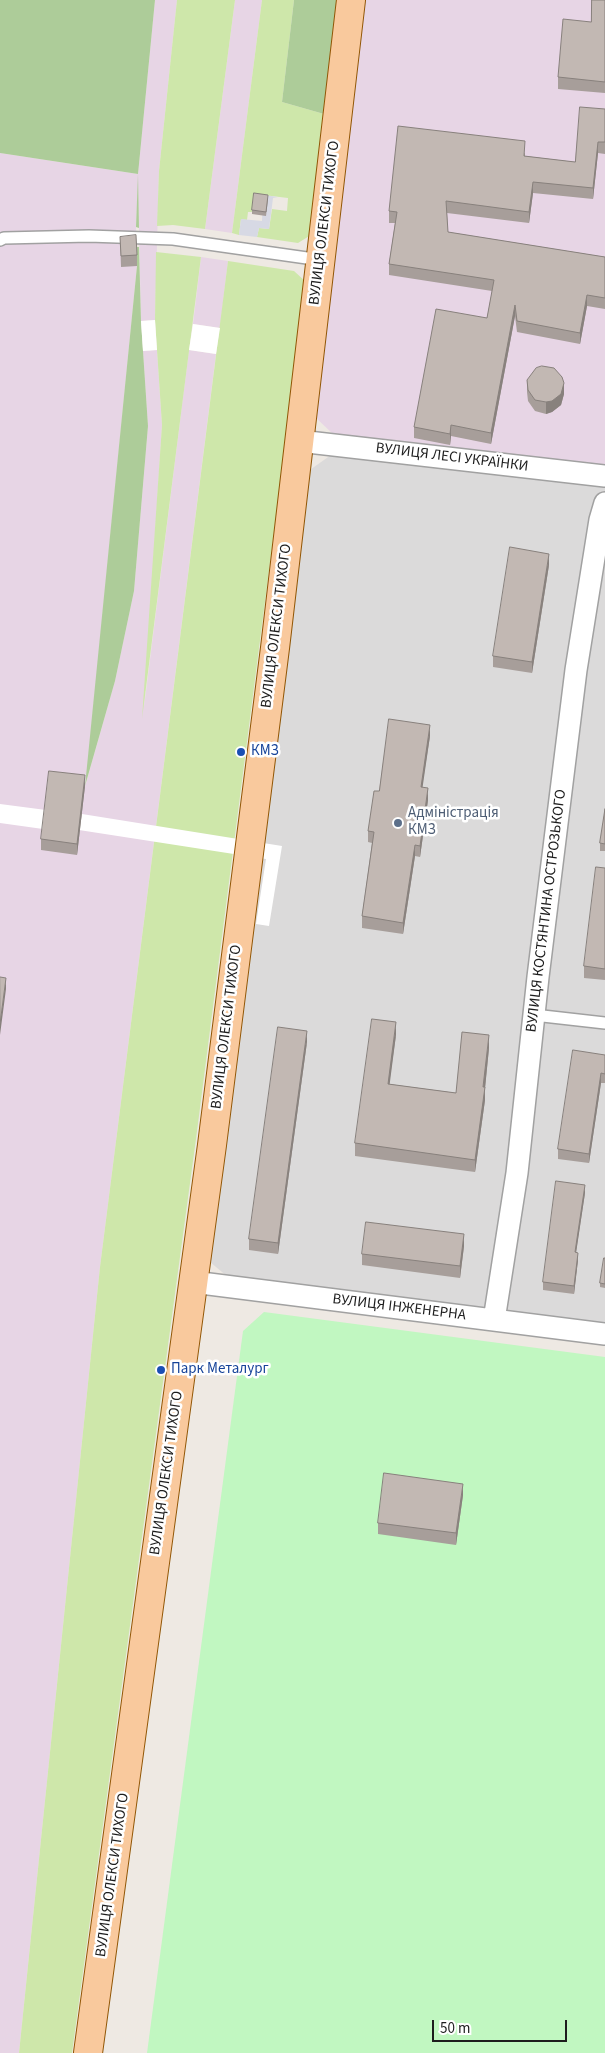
<!DOCTYPE html>
<html>
<head>
<meta charset="utf-8">
<style>
	body { margin:0 }
	#map { position:relative; width:605px; height:2053px; overflow:hidden; background:#eee9e3; font-family:"Source Sans 3",sans-serif }
	canvas { display:block }
	.scale { position:absolute; left:432px; top:2020px; width:135px; height:22px; box-sizing:border-box; border:2px solid #1d1d1d; border-top:0; padding-left:6px; font-size:15px; line-height:18px; white-space:nowrap; color:#1d1d1d; -webkit-text-stroke:4px #fff; paint-order:stroke }
</style>
</head>
<body>
<div id="map">
<canvas width="605" height="2053"></canvas>
<div class="scale">50 m</div>
</div>
<script>
const ctx = document.querySelector('canvas').getContext('2d');
ctx.lineJoin = 'round';
function fillPath(path, color) {
  ctx.fillStyle = color;
  ctx.fill(path, 'evenodd');
}
function stroke(path, color, width, dash) {
  ctx.strokeStyle = color;
  ctx.lineWidth = width;
  ctx.lineCap = dash ? 'butt' : 'round';
  ctx.setLineDash(dash || []);
  ctx.stroke(path);
}
function label(font, color, halo, rows, align = 'center') {
  ctx.font = font + ' "Source Sans 3",sans-serif';
  ctx.lineWidth = 5;
  ctx.setLineDash([]);
  ctx.textBaseline = 'middle';
  ctx.strokeStyle = halo;
  ctx.fillStyle = color;
  for (const [text, x, y, turn = 0] of rows) {
    ctx.save();
    ctx.translate(x, y);
    ctx.rotate((+turn || 0) * Math.PI / 180);
    ctx.textAlign = isNaN(turn) ? turn : align;
    if (halo) ctx.strokeText(text, 0, 0);
    ctx.fillText(text, 0, 0);
    ctx.restore();
  }
}
fillPath(new Path2D(`
	M 331,455 L 605,487 L 605,1324 L 228,1277 L 210,1262 L 307,472 Z`), '#dbdada');
fillPath(new Path2D(`
	M 155,0 L 177,0 L 159,171 L 155,320 L 141,321 L 138,186 L 136,227 L 137,266 L 86,783 L 115,681 L 134,591 L 148,426 L 143,351 L 157,350 L 162,425 L 144,707 L 189,350 L 216,354 L 100,1267 L 19,2053 L 0,2053 L 0,153 L 138,174 Z
	M 235,0 L 262,0 L 232,233 L 205,229 Z
	M 363,0 L 605,0 L 605,466 L 333,434 L 314,416 Z
	M 201,257 L 228,261 L 220,328 L 193,324 Z`), '#e7d5e5');
fillPath(new Path2D(`
	M 177,0 L 235,0 L 205,229 L 173,225 L 157,226 L 159,171 Z
	M 262,0 L 294,0 L 282,102 L 324,114 L 311,235 L 298,243 L 257,237 L 259,228 L 269,229 L 272,209 L 287,211 L 288,198 L 263,195 L 252,212 L 248,212 L 247,220 L 241,219 L 239,235 L 232,233 Z
	M 156,252 L 201,257 L 142,719 L 162,425 L 155,320 Z
	M 228,261 L 294,271 L 306,282 L 196,1139 L 72,2053 L 19,2053 L 100,1267 Z`), '#cee7aa');
fillPath(new Path2D(`
	M 0,0 L 155,0 L 138,174 L 139,228 L 136,227 L 138,174 L 0,153 Z
	M 294,0 L 337,0 L 324,114 L 282,102 Z
	M 136,247 L 139,247 L 141,321 L 148,426 L 134,591 L 115,681 L 85,786 L 137,266 Z`), '#adcc99');
fillPath(new Path2D(`
	M 264,1312 L 605,1357 L 605,2053 L 147,2053 L 243,1331 Z`), '#c1f7c1');
fillPath(new Path2D(`
	M 263,195 L 278,197 L 273,198 L 269,229 L 259,228 L 257,237 L 239,235 L 241,219 L 262,221 Z`), '#d7d9e4');
fillPath(new Path2D(`
	M 155,320 L 157,350 L 143,351 L 141,321 Z
	M 193,324 L 220,328 L 216,354 L 189,350 Z
	M 0,804 L 46,810 L 43,829 L 0,823 Z
	M 82,814 L 282,846 L 269,926 L 256,924 L 266,859 L 79,830 Z`), '#fff');
const service = new Path2D(`
	M 0,240 L 4,238 L 89,236 L 173,239 L 321,260
	M 534,1015 L 605,1023`);
const minor = new Path2D(`
	M 299,441 L 605,476
	M 193,1282 L 605,1334
	M 494,1320 L 517,1173 L 538,977 L 576,670 L 600,520 L 605,503`);
const primary = new Path2D(`
	M 88,2053 L 212,1145 L 275,648 L 351,0`);
stroke(service, '#a1a1a1', 14);
stroke(minor, '#a1a1a1', 24);
stroke(primary, '#915605', 30);
stroke(service, '#fff', 11);
stroke(minor, '#fff', 21);
stroke(primary, '#f9c99d', 28);
fillPath(new Path2D(`
	M 605,0 L 605,93 L 558,89 L 558,77 L 591,22 Z
	M 605,109 L 605,154 L 598,153 L 593,199 L 533,193 L 529,223 L 447,213 L 448,232 L 605,257 L 605,309 L 587,306 L 580,344 L 517,332 L 515,316 L 491,444 L 451,436 L 450,445 L 414,438 L 414,427 L 487,318 L 492,291 L 389,275 L 389,264 L 395,223 L 389,223 L 389,211 L 525,153 L 525,156 L 575,162 Z
	M 268,199 L 266,216 L 252,214 L 252,210 Z
	M 120,237 L 137,255 L 137,266 L 121,267 Z
	M 527,380 L 564,394 L 561,405 L 552,412 L 546,414 L 535,411 L 528,401 L 527,392 Z
	M 549,565 L 532,673 L 493,667 L 493,656 Z
	M 430,736 L 422,787 L 428,800 L 420,857 L 415,856 L 403,934 L 362,928 L 362,916 L 372,843 L 368,842 L 368,831 L 379,791 Z
	M 85,786 L 77,855 L 41,850 L 41,839 Z
	M 605,809 L 605,851 L 600,851 L 600,843 Z
	M 605,868 L 605,980 L 584,978 L 584,966 Z
	M 396,1035 L 389,1084 L 456,1093 L 489,1048 L 485,1087 L 485,1100 L 475,1172 L 355,1156 L 355,1143 Z
	M 307,1042 L 278,1254 L 249,1250 L 249,1239 Z
	M 605,1055 L 605,1083 L 601,1083 L 589,1163 L 558,1159 L 558,1149 Z
	M 585,1193 L 576,1252 L 578,1260 L 574,1294 L 543,1290 L 543,1282 Z
	M 464,1246 L 460,1278 L 362,1265 L 362,1254 Z
	M 605,1258 L 605,1288 L 600,1287 L 600,1283 Z
	M 463,1495 L 456,1545 L 378,1534 L 378,1523 Z`), '#a79e9a');
fillPath(new Path2D(`
	M 598,142 L 598,153 L 593,199 L 593,188 Z
	M 533,182 L 533,193 L 529,223 L 529,212 Z
	M 587,295 L 587,306 L 580,344 L 580,333 Z
	M 515,305 L 515,316 L 491,444 L 491,433 Z
	M 564,383 L 564,394 L 561,405 L 552,412 L 546,414 L 546,402 Z
	M 451,425 L 451,436 L 450,445 L 450,434 Z
	M 549,554 L 549,565 L 532,673 L 532,662 Z
	M 430,725 L 430,736 L 421,798 L 421,787 Z
	M 85,775 L 85,786 L 77,855 L 77,844 Z
	M 428,788 L 428,800 L 420,857 L 420,846 Z
	M 415,845 L 415,856 L 403,934 L 403,923 Z
	M 6,978 L 6,989 L 0,1035 L 0,1024 Z
	M 396,1022 L 396,1035 L 388,1097 L 388,1084 Z
	M 307,1031 L 307,1042 L 278,1254 L 278,1243 Z
	M 489,1035 L 489,1048 L 484,1099 L 485,1087 L 485,1100 L 475,1172 L 475,1160 Z
	M 601,1073 L 601,1083 L 589,1163 L 589,1154 Z
	M 585,1185 L 585,1193 L 575,1260 L 575,1252 Z
	M 464,1234 L 464,1246 L 460,1278 L 460,1266 Z
	M 578,1253 L 578,1260 L 574,1294 L 574,1286 Z
	M 463,1484 L 463,1495 L 456,1545 L 456,1533 Z`), '#88817d');
const building = new Path2D(`
	M 592,0 L 605,0 L 605,82 L 558,77 L 563,19 L 591,22 Z
	M 580,107 L 605,109 L 605,142 L 598,142 L 593,188 L 533,182 L 529,212 L 446,201 L 448,232 L 605,257 L 605,298 L 587,295 L 580,333 L 517,321 L 515,305 L 491,433 L 451,425 L 450,434 L 414,427 L 436,309 L 487,318 L 494,280 L 389,264 L 397,212 L 389,211 L 398,126 L 525,141 L 524,156 L 575,162 Z
	M 254,193 L 268,195 L 266,212 L 252,210 Z
	M 136,235 L 137,255 L 121,256 L 120,237 Z
	M 542,366 L 554,368 L 562,377 L 564,383 L 561,394 L 552,401 L 546,402 L 535,400 L 528,390 L 527,380 L 536,368 Z
	M 510,547 L 549,554 L 532,662 L 493,656 Z
	M 389,719 L 430,725 L 421,787 L 428,788 L 420,846 L 415,845 L 403,923 L 362,916 L 374,832 L 368,831 L 374,791 L 379,791 Z
	M 49,771 L 85,775 L 77,844 L 41,839 Z
	M 605,809 L 605,844 L 600,843 Z
	M 596,867 L 605,868 L 605,969 L 584,966 Z
	M 0,977 L 6,978 L 0,1024 Z
	M 372,1019 L 396,1022 L 388,1084 L 456,1093 L 462,1032 L 489,1035 L 483,1087 L 485,1087 L 475,1160 L 355,1143 Z
	M 278,1027 L 307,1031 L 278,1243 L 249,1239 Z
	M 573,1050 L 605,1055 L 605,1074 L 601,1073 L 589,1154 L 558,1149 Z
	M 556,1181 L 585,1185 L 575,1252 L 578,1253 L 574,1286 L 543,1282 Z
	M 366,1222 L 464,1234 L 460,1266 L 362,1254 Z
	M 604,1258 L 605,1258 L 605,1284 L 600,1283 Z
	M 384,1473 L 463,1484 L 456,1533 L 378,1523 Z`);
fillPath(building, '#c2b8b3');
stroke(building, '#88817d', 1);
for (const [x, y, r, color] of [
	[241,752,5,"#1a4fb4"],
	[398,823,5,"#5c6f8a"],
	[161,1370,5,"#1a4fb4"]
]) {
  const dot = new Path2D();
  dot.arc(x, y, r, 0, 2 * Math.PI);
  ctx.fillStyle = color;
  ctx.fill(dot);
  stroke(dot, '#fff', 2);
}
label('15px', '#1d1d1d', '#fff', [
	["ВУЛИЦЯ ОЛЕКСИ ТИХОГО",325,223,-83],
	["ВУЛИЦЯ ЛЕСІ УКРАЇНКИ",452,458,7],
	["ВУЛИЦЯ ОЛЕКСИ ТИХОГО",277,626,-83],
	["ВУЛИЦЯ КОСТЯНТИНА ОСТРОЗЬКОГО",547,911,-83],
	["ВУЛИЦЯ ОЛЕКСИ ТИХОГО",227,1027,-83],
	["ВУЛИЦЯ ІНЖЕНЕРНА",399,1308,7],
	["ВУЛИЦЯ ОЛЕКСИ ТИХОГО",167,1473,-82],
	["ВУЛИЦЯ ОЛЕКСИ ТИХОГО",113,1875,-82]
]);
label('15px', '#164399', '#fff', [
	["КМЗ",251,752],
	["Парк Металург",171,1370]
], 'left');
label('15px', '#4e5e75', '#fff', [
	["Адміністрація",408,814],
	["КМЗ",408,831]
], 'left');
</script>
</body>
</html>
